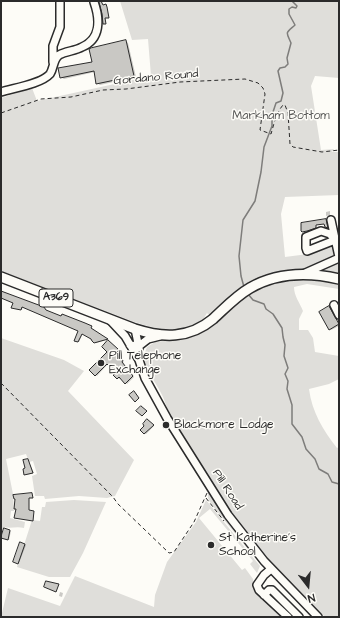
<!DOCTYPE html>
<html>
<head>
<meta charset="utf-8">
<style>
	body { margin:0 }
	#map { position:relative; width:340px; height:618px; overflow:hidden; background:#fdfcf7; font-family:"Architects Daughter",sans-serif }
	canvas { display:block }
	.frame { position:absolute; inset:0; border:2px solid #2b2b2b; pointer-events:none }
	.north { position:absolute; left:288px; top:566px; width:40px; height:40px; -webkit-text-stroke:3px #fdfcf7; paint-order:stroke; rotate:164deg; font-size:11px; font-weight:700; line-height:16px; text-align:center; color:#2b2b2b }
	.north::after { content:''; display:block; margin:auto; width:14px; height:18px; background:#2b2b2b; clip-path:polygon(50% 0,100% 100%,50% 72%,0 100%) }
</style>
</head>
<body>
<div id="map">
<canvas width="340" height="618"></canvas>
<div class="frame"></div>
<div class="north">N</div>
</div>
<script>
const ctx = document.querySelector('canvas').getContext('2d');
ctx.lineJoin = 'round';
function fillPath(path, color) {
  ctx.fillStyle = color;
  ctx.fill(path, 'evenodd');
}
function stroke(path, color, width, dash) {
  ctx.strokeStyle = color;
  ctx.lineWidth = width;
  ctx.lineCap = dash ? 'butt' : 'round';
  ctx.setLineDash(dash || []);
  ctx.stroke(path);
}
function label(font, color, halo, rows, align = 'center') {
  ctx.font = font + ' "Architects Daughter",sans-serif';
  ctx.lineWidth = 3;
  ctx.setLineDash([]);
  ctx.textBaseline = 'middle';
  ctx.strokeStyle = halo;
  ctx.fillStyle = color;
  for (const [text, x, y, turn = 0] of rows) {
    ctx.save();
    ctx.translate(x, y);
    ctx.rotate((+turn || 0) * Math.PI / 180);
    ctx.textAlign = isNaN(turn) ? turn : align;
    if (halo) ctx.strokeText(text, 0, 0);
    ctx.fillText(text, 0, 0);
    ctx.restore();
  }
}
fillPath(new Path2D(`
	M 120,1 L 339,1 L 339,78 L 315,76 L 311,86 L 321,150 L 334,149 L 332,152 L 339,152 L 339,195 L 285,197 L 281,214 L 285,257 L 308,254 L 334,242 L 337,257 L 299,270 L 277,273 L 245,286 L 234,292 L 210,316 L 207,313 C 194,340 150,328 129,320 L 1,271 L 1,98 L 32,88 L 37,101 L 151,76 L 148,39 L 132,40 Z
	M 339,260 L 339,275 L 312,272 Z
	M 296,278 L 339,281 L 339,289 L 307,284 L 294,287 C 294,296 300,303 303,311 L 299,319 L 299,330 L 308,330 L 313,338 L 315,352 L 339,356 L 339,379 L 329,384 L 309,389 C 312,412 323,430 337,448 L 339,447 L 339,617 L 325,617 C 301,593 277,570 256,544 C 221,502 195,454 167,408 C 165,403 164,398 161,393 C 154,378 139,364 147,347 L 155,342 L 186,338 L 196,334 L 252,292 L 265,286 Z
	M 1,338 L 64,360 L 84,371 L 68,391 L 134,460 L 115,496 L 107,498 L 79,496 L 45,499 L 44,496 L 35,496 L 32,476 L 37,474 L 33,461 L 29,462 L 26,454 L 6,459 L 13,494 L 14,511 L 11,511 L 10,518 L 25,522 L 24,528 C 16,526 11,529 4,527 L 1,537 Z
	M 208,491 L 261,561 L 260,564 L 211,504 L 208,498 Z
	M 74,500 L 106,502 L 83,553 L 70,577 L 49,577 L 17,567 L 32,520 L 40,521 L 42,507 L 45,507 L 46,502 Z
	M 206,500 L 260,566 L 257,573 L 250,564 L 253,561 L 210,509 L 199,518 L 242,570 L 245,568 L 253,579 L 254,585 L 259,594 L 281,617 L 1,617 L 8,588 L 60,606 L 75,576 L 154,607 L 155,595 L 167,562 L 196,522 Z`), '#dfdeda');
fillPath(new Path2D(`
	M 126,41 L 128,43 L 136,77 L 100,85 L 97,83 L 95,72 L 64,79 L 61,77 L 93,62 Z
	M 330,211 L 330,215 L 326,216 L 326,212 Z
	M 1,292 L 49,315 L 84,324 L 92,328 L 92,330 L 107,340 L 96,343 L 93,341 L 92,338 L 83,333 L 79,342 L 75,340 L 79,331 L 23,306 L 22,310 L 13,308 L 14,303 L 1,298 L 1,299 Z
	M 329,307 L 339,324 L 339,326 L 331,330 L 329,329 Z
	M 110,342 L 118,350 L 115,354 L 124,362 L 123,363 L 134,377 L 127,384 L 121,377 L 119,379 L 118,378 L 118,372 L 108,364 L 97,376 L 96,375 L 108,352 Z
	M 148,421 L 154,426 L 146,434 L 141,430 L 146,426 Z
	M 28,460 L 34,473 L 26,475 L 24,469 L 27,469 Z
	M 32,494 L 33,498 L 29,498 L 29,511 L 25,520 L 15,518 L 17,509 Z
	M 4,529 L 11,531 L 9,540 L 3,538 Z
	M 21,543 L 26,545 L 19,563 L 14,561 Z
	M 60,592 L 63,593 L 62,597 L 59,596 Z`), '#0003');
stroke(new Path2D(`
	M 244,287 L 241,276 L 239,256 L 243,220 L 255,201 L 261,172 L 264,147 L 272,126 L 272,115 L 276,103 L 281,101 L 283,93 L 278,71 L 280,68 L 285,67 L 288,64 L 287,58 L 291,43 C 286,31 285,34 295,25 L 289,14 L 289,9 L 292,7 L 296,8 L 297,6 L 292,1
	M 248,294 L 253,300 L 264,304 L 266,309 L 273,314 L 282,328 L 283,337 L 285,345 L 284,356 L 288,368 L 285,374 L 288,381 L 287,389 L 292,405 L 292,424 L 302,437 L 306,449 L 315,459 L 319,469 L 328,474 L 332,482 L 339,484`), '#7e7d7b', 1.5);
const building = new Path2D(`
	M 99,1 L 101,1 L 103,5 L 106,4 L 107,7 L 109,18 L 105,18 L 106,24 L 103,24 L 102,14 Z
	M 126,40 L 134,76 L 96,84 L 94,71 L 60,78 L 58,68 L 92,62 L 89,49 L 91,48 Z
	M 326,219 L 328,228 L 325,227 L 324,224 L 316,225 L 316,228 L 307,231 L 302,232 L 301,231 L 301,223 Z
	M 1,291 L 44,307 L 46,310 L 61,316 L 62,314 L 85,323 L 92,326 L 91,328 L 108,339 L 94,343 L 92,341 L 91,339 L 82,334 L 78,342 L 74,341 L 78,331 L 22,307 L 21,310 L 11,308 L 13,303 L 1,298 Z
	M 329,306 L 339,324 L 329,330 L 319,312 Z
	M 108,340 L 118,349 L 115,353 L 123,360 L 122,362 L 133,376 L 125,384 L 119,377 L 117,379 L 113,375 L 116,373 L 107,364 L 95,376 L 89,370 L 107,352 L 102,347 Z
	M 134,391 L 139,398 L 135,402 L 129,395 Z
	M 141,406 L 147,411 L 142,416 L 136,411 Z
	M 147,419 L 154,425 L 144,434 L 140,430 L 144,426 L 143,424 Z
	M 28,459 L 33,473 L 24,475 L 23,469 L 25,468 L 23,460 Z
	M 32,493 L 33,498 L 29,498 L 29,510 L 34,511 L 33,521 L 14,518 L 16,509 L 14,509 L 15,499 L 14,499 L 13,495 Z
	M 4,528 L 10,530 L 8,540 L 1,538 Z
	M 20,542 L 25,544 L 18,564 L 13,562 Z
	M 46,581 L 59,584 L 56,592 L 44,587 Z`);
fillPath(building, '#c9c8c4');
stroke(building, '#2b2b2b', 1);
const minor = new Path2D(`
	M 53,62 L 53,46 L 60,27 L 60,1
	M 1,92 C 14,88 41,84 50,74 C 54,68 53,59 59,55 C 66,51 75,51 82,47 C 101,39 100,19 94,2
	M 331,220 L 339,257
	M 321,231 L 330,234 L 335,240 L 307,251 L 306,248 L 306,237 Z
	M 303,274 L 339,258
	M 334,305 L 339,315
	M 110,320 L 125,336 L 139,360 L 145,378 L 167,418 L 228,515 L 264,561 L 318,617
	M 135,329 L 139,348
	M 130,345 L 139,346 L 148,339 L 160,336
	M 271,569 L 264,575 L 257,585 L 259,590 L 288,617
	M 264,595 L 269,590 L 272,590 L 299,617`);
const major = new Path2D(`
	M 1,277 L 135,329 C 163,338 189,339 213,319 C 225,308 236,296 250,288 C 278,272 309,272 339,279`);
stroke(minor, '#2b2b2b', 10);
stroke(major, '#2b2b2b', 12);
stroke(new Path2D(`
	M 1,113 L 41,99 L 71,97 L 103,90 L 126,89 L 180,82 L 245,79 L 258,83 L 263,88 L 265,94 L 260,130 L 271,134 C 274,124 276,113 283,105 L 285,105 L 288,113 L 290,144 L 293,147 L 322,152 L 339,150
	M 1,383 L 113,497 L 118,504 L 169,553 L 174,552 L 194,522 L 207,493
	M 206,498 L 224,521`), '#2b2b2b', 1, [4, 3]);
stroke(minor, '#fdfcf7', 7);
stroke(major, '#fdfcf7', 9);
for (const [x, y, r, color] of [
	[101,363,4,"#2b2b2b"],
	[166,425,4,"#2b2b2b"],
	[211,545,4,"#2b2b2b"]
]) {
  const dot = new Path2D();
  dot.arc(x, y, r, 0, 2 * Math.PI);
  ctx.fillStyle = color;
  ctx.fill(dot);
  stroke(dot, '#fdfcf7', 1.5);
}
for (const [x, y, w] of [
	[56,298,34]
]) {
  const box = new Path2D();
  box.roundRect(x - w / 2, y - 9, w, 18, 3);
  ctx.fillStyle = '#fdfcf7';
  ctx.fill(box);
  stroke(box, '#2b2b2b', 1);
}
label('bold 11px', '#2b2b2b', null, [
	["A369",56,298]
]);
label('12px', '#2b2b2b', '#fdfcf7', [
	["Gordano Round",156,78,-5],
	["Pill Road",227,490,57]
]);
label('12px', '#585857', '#fdfcf7', [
	["Markham Bottom",281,116]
]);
label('12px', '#2b2b2b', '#fdfcf7', [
	["Pill Telephone",109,356],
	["Exchange",109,370],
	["Blackmore Lodge",174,425],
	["St Katherine's",219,538],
	["School",219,552]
], 'left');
</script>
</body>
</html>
